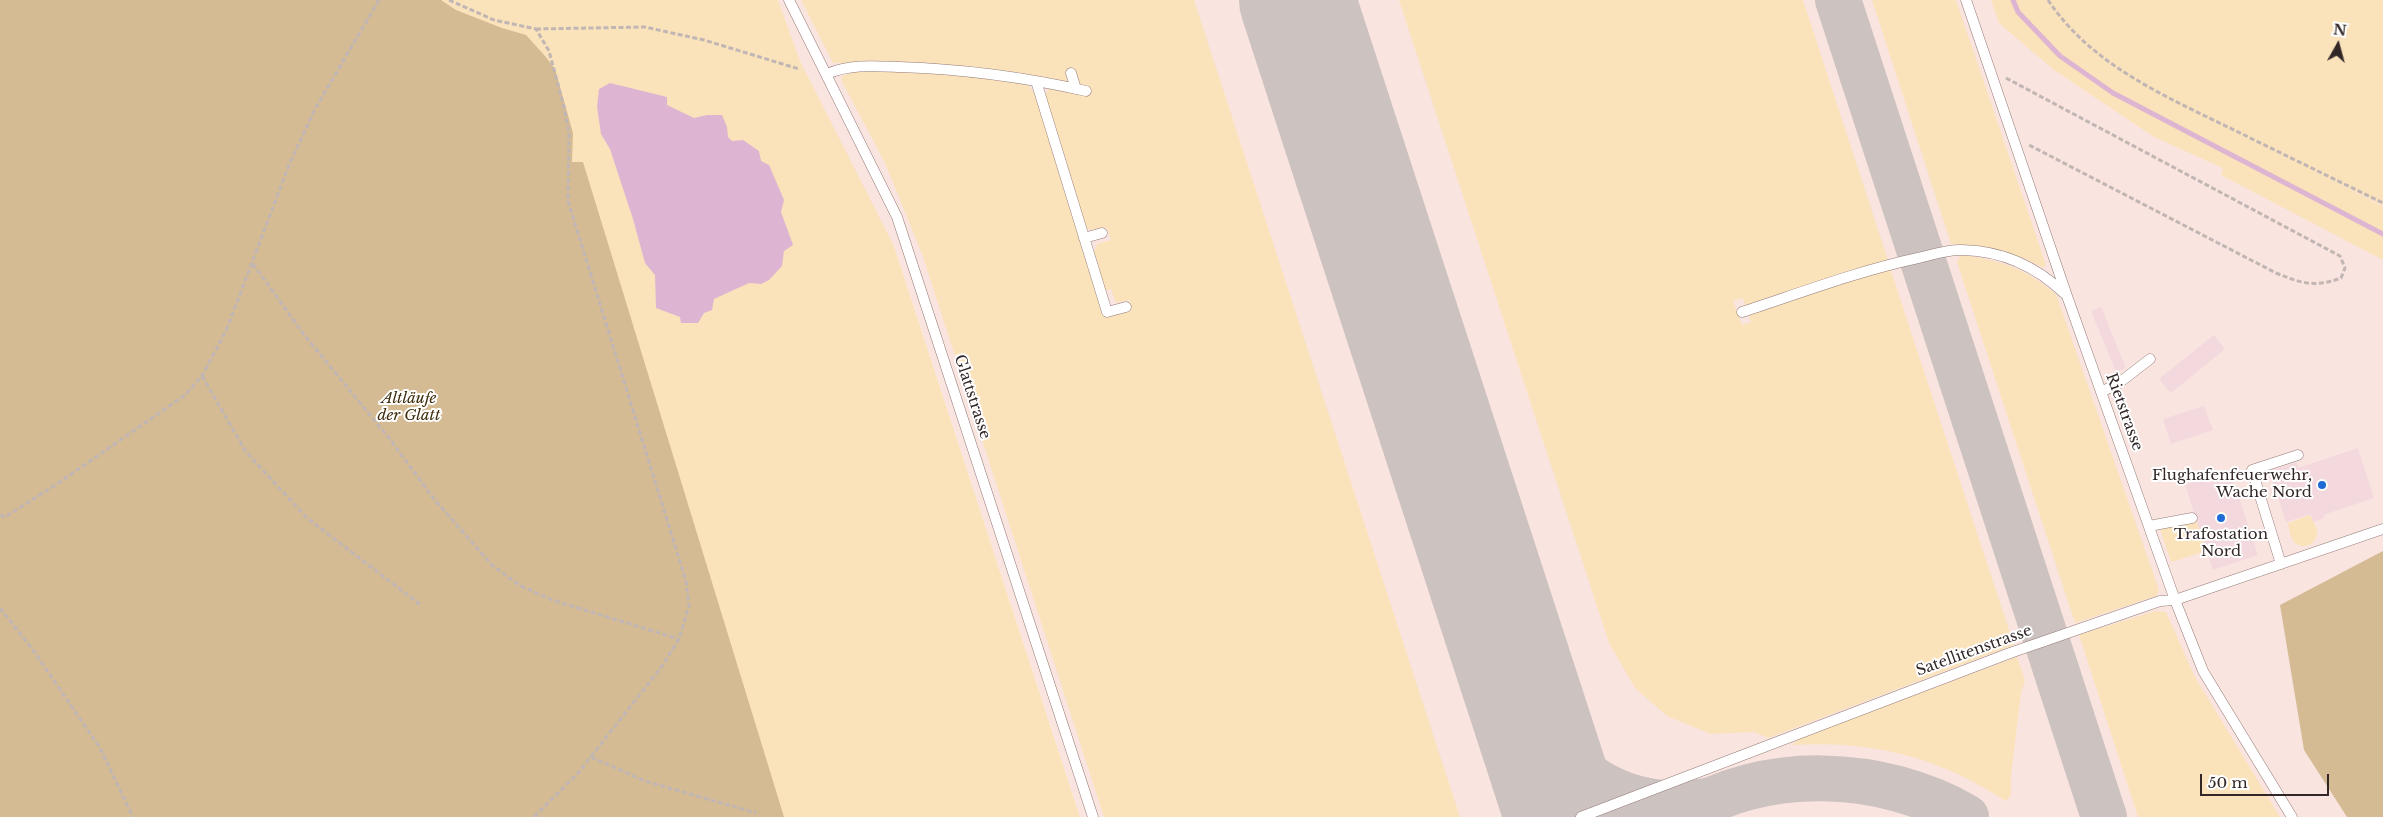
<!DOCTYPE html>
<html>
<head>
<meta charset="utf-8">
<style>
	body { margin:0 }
	#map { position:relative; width:2383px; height:817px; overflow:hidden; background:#fef3f1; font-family:"Libre Baskerville",serif }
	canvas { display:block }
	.north { position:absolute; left:2313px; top:20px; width:50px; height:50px; -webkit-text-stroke:4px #fff; paint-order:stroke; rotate:7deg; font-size:14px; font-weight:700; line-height:20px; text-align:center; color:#322726 }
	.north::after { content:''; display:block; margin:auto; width:18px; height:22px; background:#322726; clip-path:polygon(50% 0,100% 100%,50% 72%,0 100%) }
	.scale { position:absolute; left:2200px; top:774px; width:129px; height:22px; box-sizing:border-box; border:2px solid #322726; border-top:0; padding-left:6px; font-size:15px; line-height:18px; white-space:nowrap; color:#322726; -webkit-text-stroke:4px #fff; paint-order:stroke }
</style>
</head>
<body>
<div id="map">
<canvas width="2383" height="817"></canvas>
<div class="north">N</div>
<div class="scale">50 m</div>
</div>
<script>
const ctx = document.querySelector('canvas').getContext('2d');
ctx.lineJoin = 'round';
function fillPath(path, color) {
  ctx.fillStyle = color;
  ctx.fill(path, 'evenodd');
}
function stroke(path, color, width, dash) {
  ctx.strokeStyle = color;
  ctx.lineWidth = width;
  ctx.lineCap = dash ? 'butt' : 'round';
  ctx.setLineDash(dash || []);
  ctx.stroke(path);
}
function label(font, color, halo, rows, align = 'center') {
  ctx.font = font + ' "Libre Baskerville",serif';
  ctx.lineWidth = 4;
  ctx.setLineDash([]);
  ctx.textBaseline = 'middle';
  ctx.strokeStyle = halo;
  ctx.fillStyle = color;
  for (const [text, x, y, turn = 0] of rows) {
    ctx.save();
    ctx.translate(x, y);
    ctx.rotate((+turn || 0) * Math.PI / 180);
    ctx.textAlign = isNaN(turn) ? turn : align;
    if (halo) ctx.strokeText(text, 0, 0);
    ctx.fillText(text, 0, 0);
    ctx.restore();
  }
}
fillPath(new Path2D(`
	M 473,0 L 2383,0 L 2383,817 L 1080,817 L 894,246 Z`), '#fae4e0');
fillPath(new Path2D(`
	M 0,0 L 778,0 L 800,61 L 894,246 L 1080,817 L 0,817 Z
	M 801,0 L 1194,0 L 1460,817 L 1104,817 L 922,254 L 885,163 L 841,80 L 842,76 C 871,61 991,79 1027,84 L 1036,95 L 1105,318 L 1132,310 L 1129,300 L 1116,303 L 1111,289 L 1104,291 L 1093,255 L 1097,244 L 1111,240 L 1107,228 L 1094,231 L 1084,227 L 1045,94 L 1050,88 L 1087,96 L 1090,90 L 1079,86 L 1073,68 L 1066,71 L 1070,84 L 933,65 L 833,63 Z
	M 1399,0 L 1803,0 L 1888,260 L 1745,306 L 1743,298 L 1733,301 L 1742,325 L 1751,322 L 1749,315 L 1890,268 L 2014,645 L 1768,738 L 1754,732 L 1711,734 L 1667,716 L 1635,688 L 1609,643 Z
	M 1872,0 L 1956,0 L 2046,265 L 2043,268 C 2014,250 1984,248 1951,244 Z
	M 1991,0 L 2383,0 L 2383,206 L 2313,169 L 2383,207 L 2383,260 L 2221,175 L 2223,168 L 2154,137 L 2054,70 L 1999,23 Z
	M 1964,255 C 2006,262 2023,268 2056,294 L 2159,590 L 2156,596 L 2075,623 L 1957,262 L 1960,256 Z
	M 2310,515 C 2312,520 2318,528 2317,533 C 2317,545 2302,550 2294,542 C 2290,536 2289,529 2288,523 Z
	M 2196,520 L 2207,551 L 2171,562 L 2160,529 L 2163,527 L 2183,525 Z
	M 2155,611 L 2166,612 L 2195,677 L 2280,817 L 2138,817 L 2079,635 Z
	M 2017,657 L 2025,680 L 2021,693 L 2011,776 L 2011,795 L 2006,801 C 1938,757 1873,740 1792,745 L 1802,736 Z`), '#fae2bb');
fillPath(new Path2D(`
	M 0,0 L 441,0 L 456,10 L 502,28 L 526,35 L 545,56 L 555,69 L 573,133 L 572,162 L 583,162 L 784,817 L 0,817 Z
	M 2383,551 L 2383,817 L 2347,817 L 2304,750 L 2280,605 Z`), '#d4bb94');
fillPath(new Path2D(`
	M 610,83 L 667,97 L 667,105 L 694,118 L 707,115 L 722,115 L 727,127 L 728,137 L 732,141 L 743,140 L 759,151 L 761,161 L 769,165 L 784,200 L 781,212 L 793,245 L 784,251 L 782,266 L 769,280 L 761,284 L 749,283 L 714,299 L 712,310 L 704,313 L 698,323 L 681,323 L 680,317 L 656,308 L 655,275 L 645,263 L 633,219 L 610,149 L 601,134 L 597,107 L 599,89 Z`), '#ddb5d2');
stroke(new Path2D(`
	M 2013,0 L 2018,12 L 2060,56 L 2113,93 L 2383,234`), '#ddb5d2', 5);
stroke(new Path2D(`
	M 1838,0 L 2104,817
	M 1524,699 C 1562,772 1625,817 1712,800
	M 1680,817 C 1763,763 1882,768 1966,817`), '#ccc2c0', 46);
stroke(new Path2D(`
	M 1297,0 L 1563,817`), '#ccc2c0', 116);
fillPath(new Path2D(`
	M 2101,307 L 2126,368 L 2116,372 L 2091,311 Z
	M 2214,335 L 2225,349 L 2171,393 L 2159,379 Z
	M 2204,406 L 2213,430 L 2171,444 L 2163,419 Z
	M 2358,448 L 2374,498 L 2323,515 L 2324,518 L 2313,522 L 2311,514 L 2286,522 L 2269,471 L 2297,462 L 2298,468 Z
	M 2230,470 L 2258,555 L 2213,570 L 2185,485 Z`), '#f3d8de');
const lane = new Path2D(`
	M 789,0 L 897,217 L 1093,817
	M 1966,0 L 2067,296 L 2175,600 L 2203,671 L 2292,817
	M 1071,73 L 1076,89
	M 827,74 C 849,64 875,66 899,67 C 962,69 1024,77 1086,91
	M 1036,81 L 1107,312 L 1126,307
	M 1084,238 L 1102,233
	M 1742,312 C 1800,293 1858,271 1918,258 C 1932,255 1948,249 1963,250 C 2002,251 2037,267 2065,294
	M 2101,392 L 2119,383 L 2150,359
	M 2149,526 L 2192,518
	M 2281,564 L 2252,470 L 2298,455
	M 1581,817 L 2010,653 L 2160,601 L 2175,600 L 2383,529`);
stroke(lane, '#937a76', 11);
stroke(new Path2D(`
	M 449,0 L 494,20 L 536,29 L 549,51 L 564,107 L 569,133 L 568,201 L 686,581 L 689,606 L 679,639 L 660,669 L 578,773 L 534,817
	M 2048,0 C 2092,66 2167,97 2236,131 C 2285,155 2334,179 2383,203
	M 536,29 L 645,27 L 704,40 L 799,69
	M 2006,78 L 2340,256 L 2345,268 L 2341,278 C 2314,288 2301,283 2276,273 L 2029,145
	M 253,264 L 305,336 L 389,438 L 434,499 L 492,565 L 519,585 L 552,600 L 679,639
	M 202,376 L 246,452 L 307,518 L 422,606
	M 0,515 L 5,517 L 57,484 L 185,395 L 202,376 L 226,331 L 289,165 L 315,109 L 379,0
	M 0,608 L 33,650 L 100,748 L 133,817
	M 591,757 L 645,781 L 756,813`), '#c1b6b4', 3, [5, 2.5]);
stroke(lane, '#fff', 10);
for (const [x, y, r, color] of [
	[2322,485,5,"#206cd7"],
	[2221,518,5,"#206cd7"]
]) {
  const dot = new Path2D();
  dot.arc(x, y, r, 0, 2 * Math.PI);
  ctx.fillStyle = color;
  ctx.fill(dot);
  stroke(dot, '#fff', 2);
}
label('15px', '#322726', '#fff', [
	["Glattstrasse",972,397,72],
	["Rietstrasse",2124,412,70],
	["Satellitenstrasse",1974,651,-20]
]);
label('italic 15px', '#3c2a0a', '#fff', [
	["Altläufe",409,399],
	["der Glatt",409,416]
]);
label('15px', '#322726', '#fff', [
	["Flughafenfeuerwehr,",2312,476],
	["Wache Nord",2312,493],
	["Trafostation",2221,535,"center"],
	["Nord",2221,552,"center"]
], 'right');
</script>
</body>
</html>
